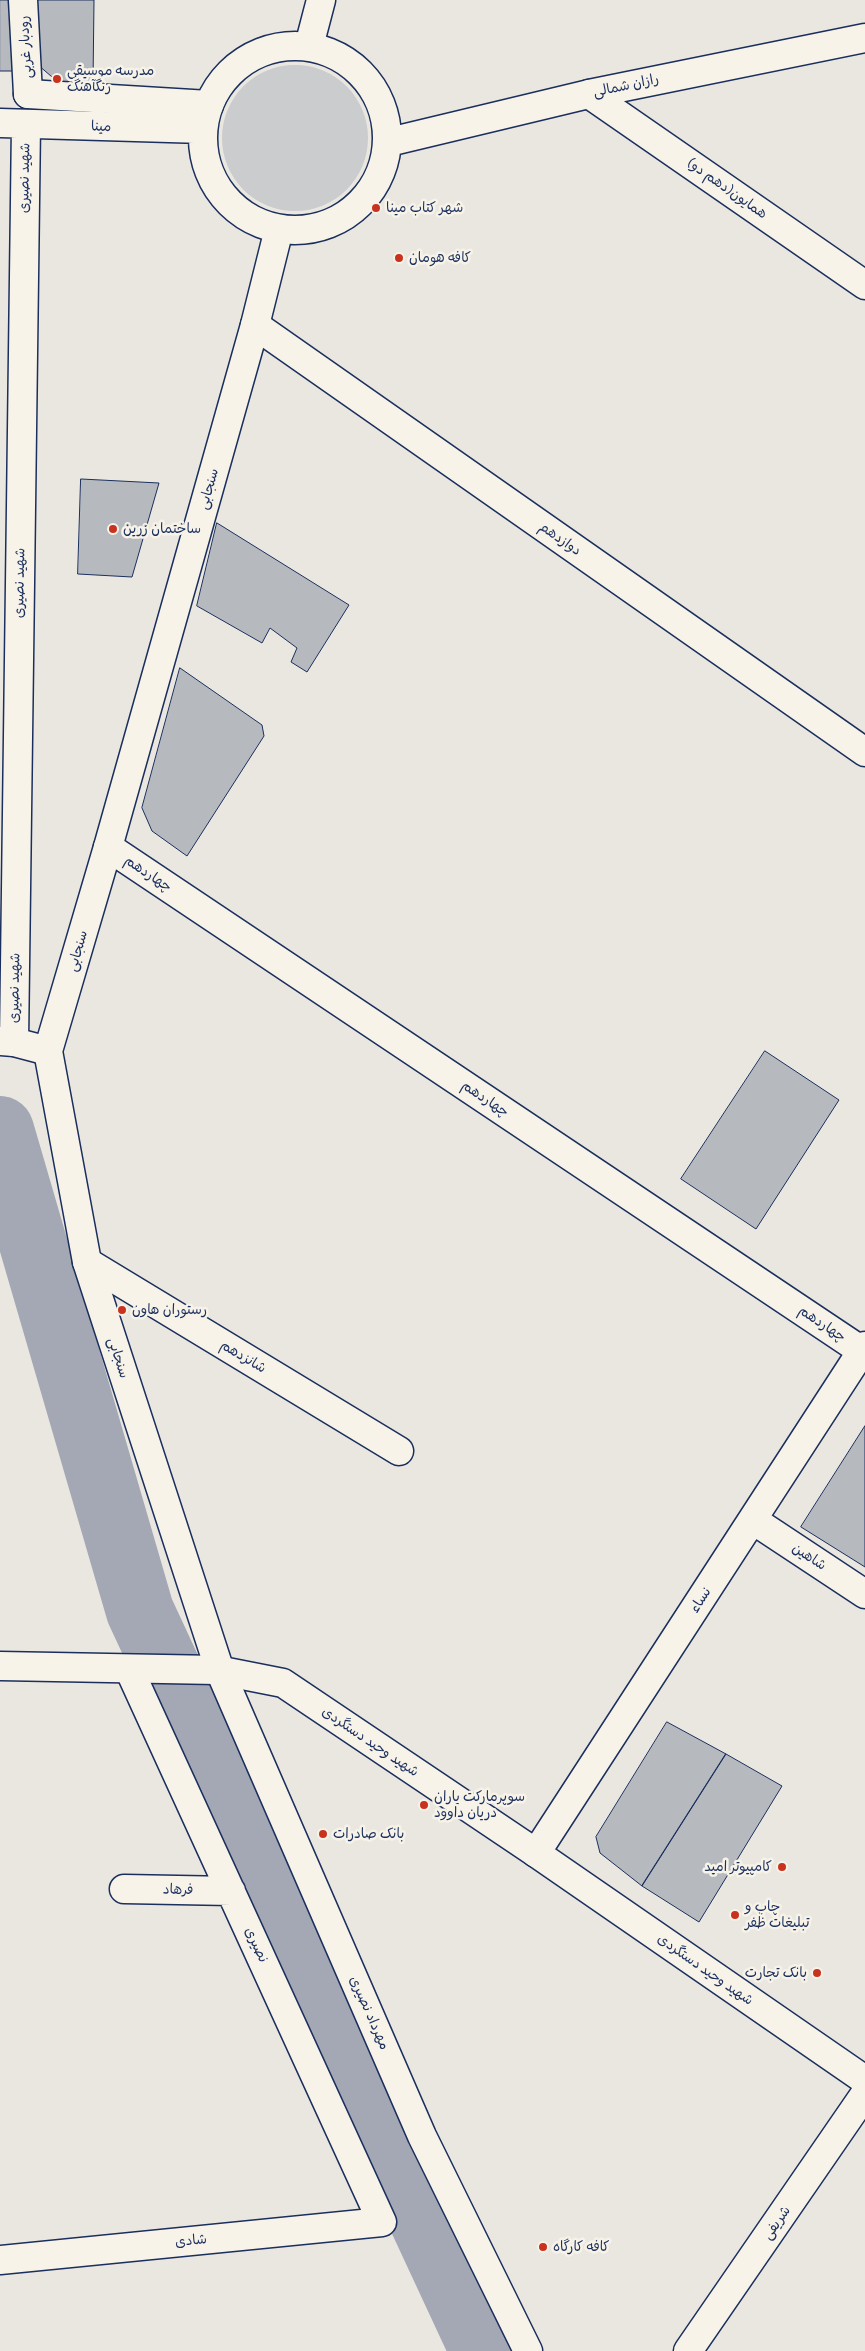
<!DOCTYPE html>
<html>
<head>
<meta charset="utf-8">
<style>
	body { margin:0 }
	canvas { display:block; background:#eae7e0 }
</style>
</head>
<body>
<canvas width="865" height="2351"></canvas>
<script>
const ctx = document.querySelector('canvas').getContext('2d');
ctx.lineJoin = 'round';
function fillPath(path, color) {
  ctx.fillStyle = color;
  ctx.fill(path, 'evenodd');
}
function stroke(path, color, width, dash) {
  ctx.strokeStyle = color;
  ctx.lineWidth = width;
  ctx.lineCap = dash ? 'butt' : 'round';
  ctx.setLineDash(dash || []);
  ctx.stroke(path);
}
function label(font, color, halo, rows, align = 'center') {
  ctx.font = font + ' "Patrick Hand","Playpen Sans Arabic",sans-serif';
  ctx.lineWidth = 5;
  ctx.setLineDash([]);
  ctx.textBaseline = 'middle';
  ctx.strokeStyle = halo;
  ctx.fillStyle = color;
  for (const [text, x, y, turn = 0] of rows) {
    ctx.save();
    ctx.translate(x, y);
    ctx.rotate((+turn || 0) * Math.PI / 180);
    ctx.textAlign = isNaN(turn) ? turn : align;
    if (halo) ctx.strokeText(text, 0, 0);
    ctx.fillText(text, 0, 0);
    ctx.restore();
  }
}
fillPath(new Path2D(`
	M222 138a73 73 0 1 1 146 0a73 73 0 1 1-146 0Z`), '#cbcccd');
stroke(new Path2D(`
	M 0,1130 L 140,1611 L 484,2351`), '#a3a8b4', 68);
const building = new Path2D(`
	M 0,0 L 11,0 L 15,71 L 0,71 Z
	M 35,0 L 94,0 L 93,83 L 58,82 L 38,65 Z
	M 81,479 L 159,483 L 132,577 L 78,574 Z
	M 217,523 L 349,605 L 307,672 L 291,662 L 297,648 L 270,628 L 262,643 L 197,606 Z
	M 180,668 L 262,725 L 264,736 L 187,856 L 152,831 L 142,808 Z
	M 765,1051 L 839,1100 L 756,1229 L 681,1179 Z
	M 865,1426 L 865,1567 L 801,1527 Z
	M 667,1722 L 726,1754 L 642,1886 L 600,1853 L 596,1837 Z
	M 726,1754 L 782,1786 L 699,1922 L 642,1886 Z`);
fillPath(building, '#b6babf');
stroke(building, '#1b2f5e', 1);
const minor = new Path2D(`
	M 28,94 L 209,105
	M 589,94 L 865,285
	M 255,325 L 865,752
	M 108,847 L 865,1353
	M 0,1041 L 14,1042 L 48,1051
	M 87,1262 L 399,1451
	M 753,1520 L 865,1594
	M 536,1853 L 865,1346
	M 124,1889 L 231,1891
	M 0,2260 L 382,2222 L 129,1669
	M 688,2351 L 865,2094`);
const tertiary = new Path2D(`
	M 23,0 L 28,94
	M203 138a92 92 0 1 1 184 0a92 92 0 1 1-184 0Z
	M 309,46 L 321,0
	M 0,123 L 203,129
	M 389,142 L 589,94 L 865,38
	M 279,229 L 255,325 L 108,847 L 48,1051 L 87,1262 L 220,1671 L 422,2136 L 528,2351
	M 14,1042 L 26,124`);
const secondary = new Path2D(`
	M 0,1666 L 217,1670 L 283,1683 L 536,1853 L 865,2080`);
stroke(minor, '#1b2f5e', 31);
stroke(tertiary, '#1b2f5e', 31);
stroke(secondary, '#1b2f5e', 31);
stroke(minor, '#f7f3e8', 28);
stroke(tertiary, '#f7f3e8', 28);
stroke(secondary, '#f7f3e8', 28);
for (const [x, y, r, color] of [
	[57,79,5,"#c8321e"],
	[376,208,5,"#c8321e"],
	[399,258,5,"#c8321e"],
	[113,529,5,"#c8321e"],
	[122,1310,5,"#c8321e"],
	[424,1805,5,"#c8321e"],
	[323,1834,5,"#c8321e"],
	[782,1867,5,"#c8321e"],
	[735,1915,5,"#c8321e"],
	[817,1973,5,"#c8321e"],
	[543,2247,5,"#c8321e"]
]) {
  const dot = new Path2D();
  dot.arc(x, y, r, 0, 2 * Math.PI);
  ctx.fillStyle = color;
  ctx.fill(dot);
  stroke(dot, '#f7f3e8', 2);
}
label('14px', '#1b2f5e', '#f7f3e8', [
	["رودبار غربی",26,47,-93],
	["رازان شمالی",626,86,-12],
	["مینا",101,127,2],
	["شهید نصیری",25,178,-89],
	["همایون(دهم دو)",727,189,35],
	["سنجابی",209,489,-74],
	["دوازدهم",560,539,35],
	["شهید نصیری",20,583,-89],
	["چهاردهم",148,874,34],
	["سنجابی",78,951,-74],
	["شهید نصیری",15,988,-89],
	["چهاردهم",485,1099,34],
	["چهاردهم",822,1324,34],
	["شانزدهم",243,1357,31],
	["سنجابی",118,1358,72],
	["شاهین",809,1557,33],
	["نساء",701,1600,-57],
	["شهید وحید دستگردی",370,1742,34],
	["فرهاد",178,1890,1],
	["نصیری",256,1945,65],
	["شهید وحید دستگردی",705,1970,35],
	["مهرداد نصیری",369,2013,66],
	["شریفی",777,2223,-55],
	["شادی",191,2241,-6]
]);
label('14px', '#1b2f5e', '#f7f3e8', [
	["مدرسه موسیقى",67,71],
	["رنگآهنگ",67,87],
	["شهر کتاب مینا",386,208],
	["کافه هومان",409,258],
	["ساختمان زرین",123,529],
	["رستوران هاون",132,1310],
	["سوپرمارکت یاران",434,1797],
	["دریان داوود",434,1813],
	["بانک صادرات",333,1834],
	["کامپیوتر امید",772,1867,"right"],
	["چاپ و",745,1907],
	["تبلیغات ظفر",745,1923],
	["بانک تجارت",807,1973,"right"],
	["کافه کارگاه",553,2247]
], 'left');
</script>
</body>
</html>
